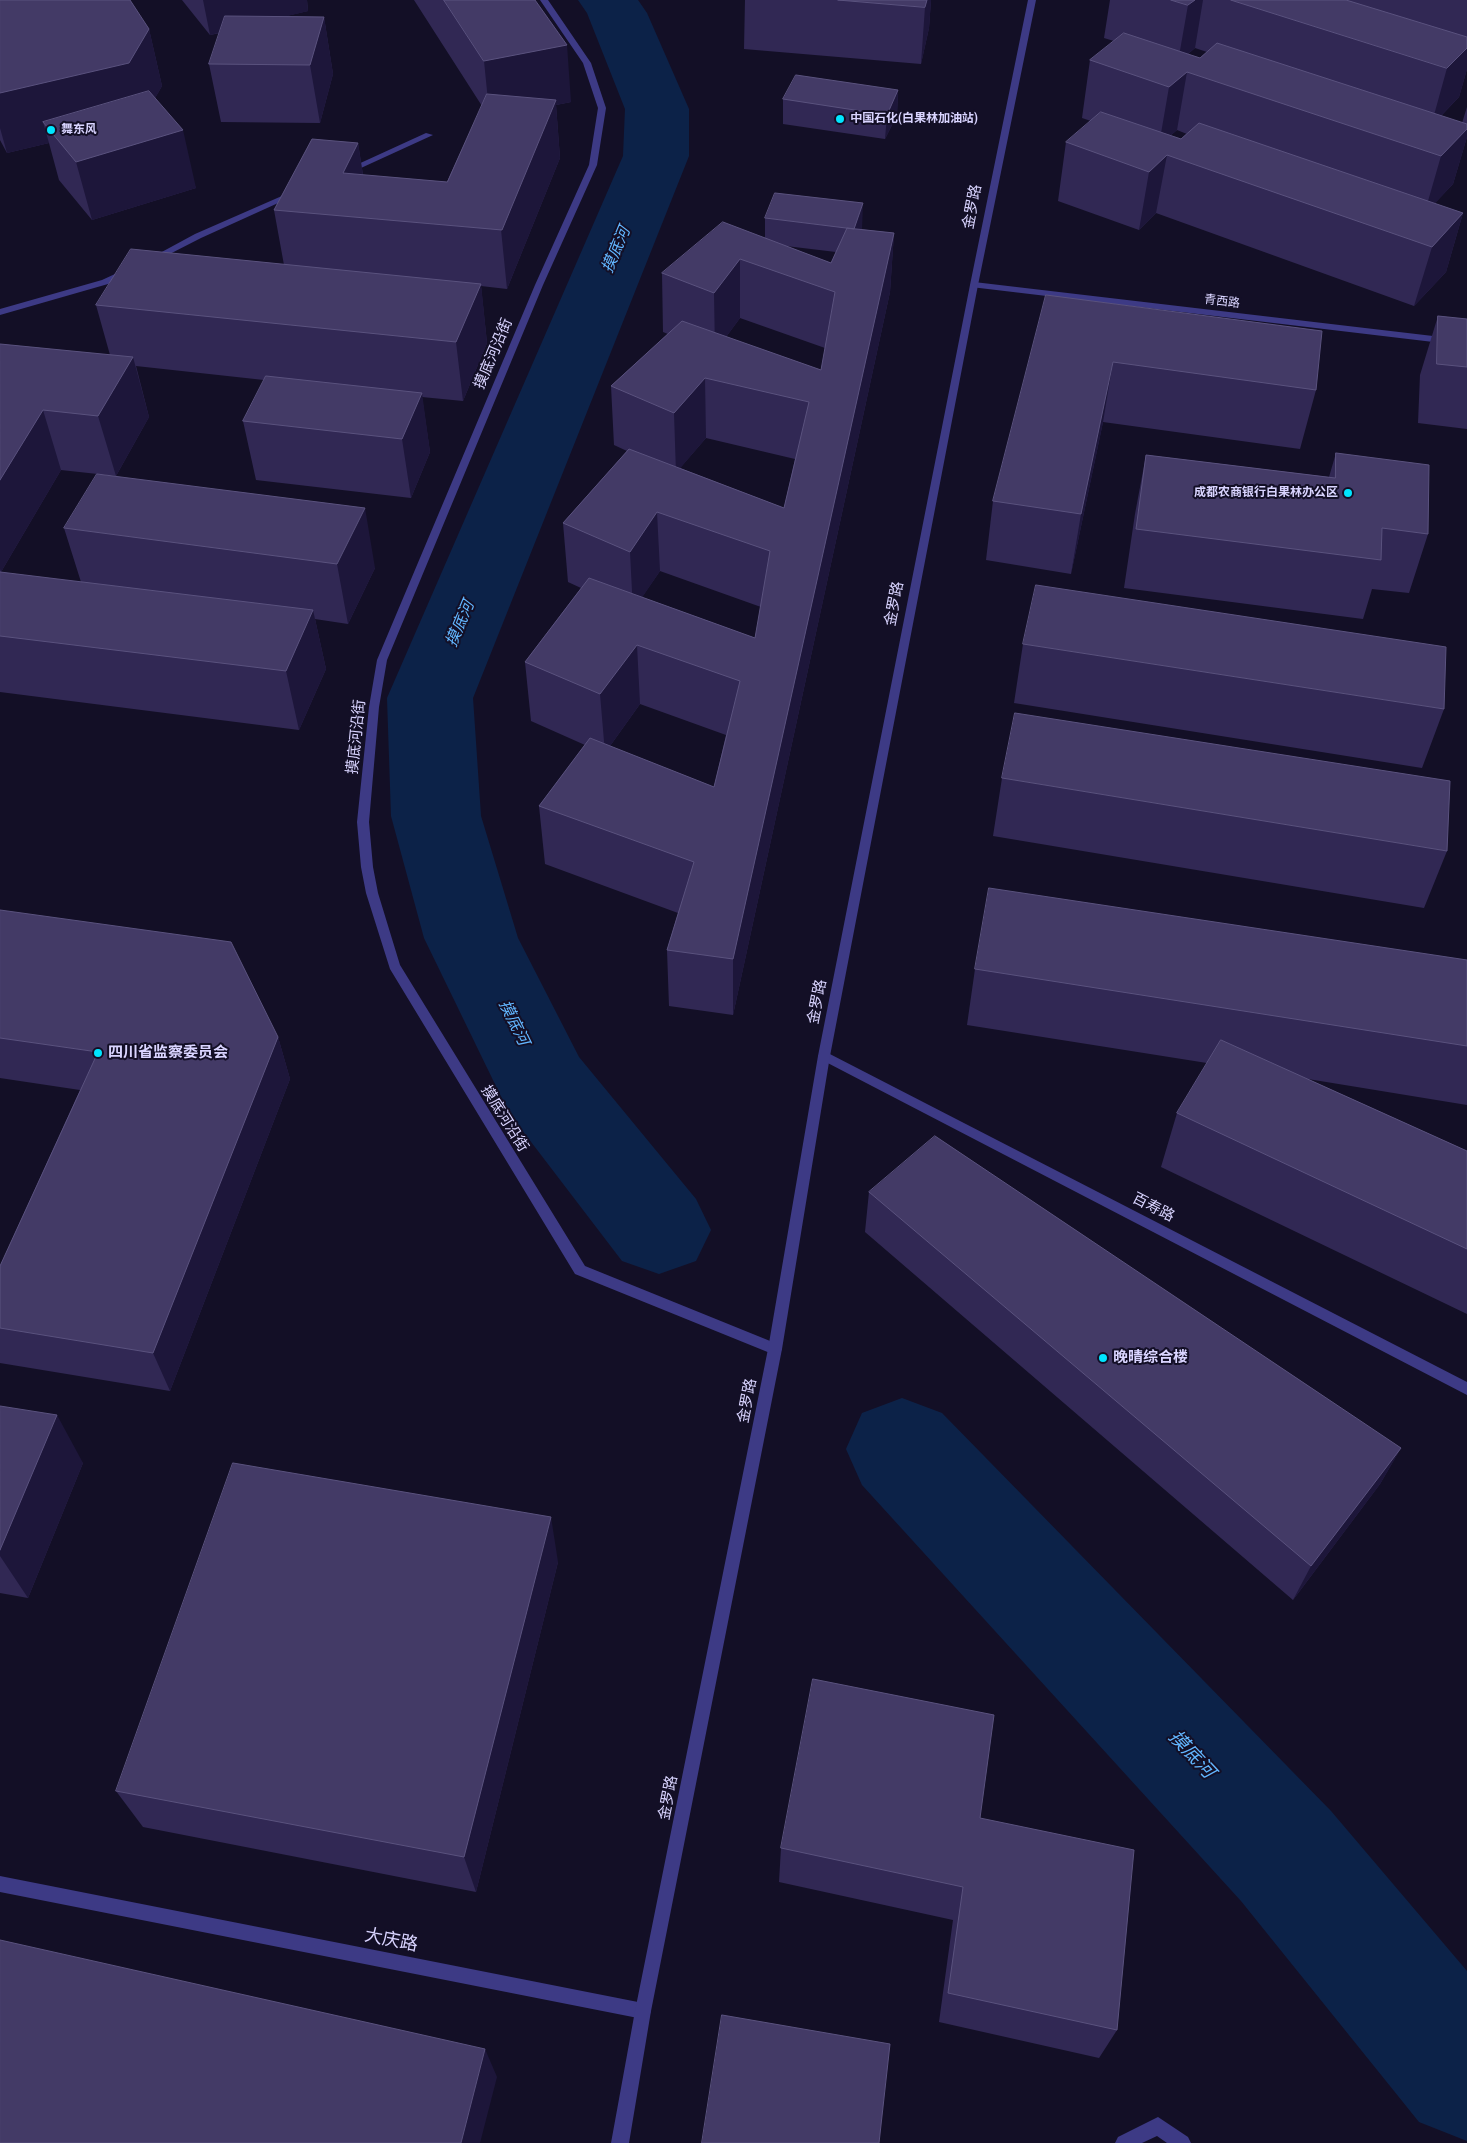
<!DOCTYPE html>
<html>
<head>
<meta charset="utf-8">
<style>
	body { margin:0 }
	canvas { display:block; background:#130f26 }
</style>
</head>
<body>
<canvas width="1467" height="2143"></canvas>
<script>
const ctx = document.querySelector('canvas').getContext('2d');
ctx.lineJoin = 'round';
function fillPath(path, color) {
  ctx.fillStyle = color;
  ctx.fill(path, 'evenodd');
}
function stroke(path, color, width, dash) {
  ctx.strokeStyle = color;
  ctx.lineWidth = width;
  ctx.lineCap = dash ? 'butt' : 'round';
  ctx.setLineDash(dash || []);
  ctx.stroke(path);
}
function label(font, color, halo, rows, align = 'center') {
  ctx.font = font + ' "Roboto Condensed","Noto Sans SC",sans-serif';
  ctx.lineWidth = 4;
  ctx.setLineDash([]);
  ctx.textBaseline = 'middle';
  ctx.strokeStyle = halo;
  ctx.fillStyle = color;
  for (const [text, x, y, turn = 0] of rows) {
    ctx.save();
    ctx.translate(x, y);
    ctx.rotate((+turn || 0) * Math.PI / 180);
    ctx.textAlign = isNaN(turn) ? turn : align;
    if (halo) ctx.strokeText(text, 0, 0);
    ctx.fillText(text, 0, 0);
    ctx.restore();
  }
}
fillPath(new Path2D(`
	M 578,0 L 638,0 L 647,13 L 689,109 L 689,156 L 473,698 L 481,816 L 518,938 L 579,1057 L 696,1199 L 711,1230 L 696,1261 L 659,1274 L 622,1261 L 509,1113 L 424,938 L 391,816 L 387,698 L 623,156 L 625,109 L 587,13 Z
	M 902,1398 L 942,1413 L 1331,1811 L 1467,1971 L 1467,2141 L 1419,2122 L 1241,1901 L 862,1485 L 846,1449 L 862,1413 Z`), '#0c2248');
fillPath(new Path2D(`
	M 540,0 L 548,0 L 591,63 L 606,108 L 597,165 L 543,285 L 387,660 L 379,707 L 369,822 L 373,867 L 378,893 L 400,965 L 585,1266 L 780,1345 L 782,1349 L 780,1353 L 775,1355 L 575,1274 L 390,969 L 366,893 L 361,867 L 357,822 L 369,707 L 377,660 L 535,285 L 589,165 L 598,108 L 583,63 Z`), '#3d3a85');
fillPath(new Path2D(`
	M 426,133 L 433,135 L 350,173 L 343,171 Z
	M 291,192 L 298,194 L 201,238 L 154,262 L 151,263 L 147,260 L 195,234 Z
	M 128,268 L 131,269 L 131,273 L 108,284 L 0,315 L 0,309 L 102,280 Z
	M 974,282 L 1467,340 L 1467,346 L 971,287 L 970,285 Z
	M 824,1051 L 1467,1382 L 1467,1395 L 820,1059 L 818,1056 L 820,1053 Z
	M 0,1876 L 643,2003 L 649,2005 L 651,2011 L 649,2017 L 643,2019 L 0,1892 Z
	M 1158,2117 L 1188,2137 L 1191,2143 L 1167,2143 L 1157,2136 L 1142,2143 L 1115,2143 L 1118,2137 Z`), '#3d3a85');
fillPath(new Path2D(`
	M 1028,0 L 1036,0 L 978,285 L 830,1056 L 782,1349 L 651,2011 L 629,2143 L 611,2143 L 635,2011 L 768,1349 L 818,1056 L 970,285 Z`), '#3d3a85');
fillPath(new Path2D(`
	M 0,0 L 149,29 L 162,86 L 155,98 L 196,188 L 92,220 L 59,180 L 49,143 L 7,153 L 0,140 Z
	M 182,0 L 307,0 L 308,11 L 286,16 L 324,17 L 333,74 L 320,123 L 221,122 L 209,64 L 220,33 L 210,35 Z
	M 414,0 L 535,0 L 571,102 L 556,105 L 560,158 L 507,289 L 481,286 L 487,343 L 463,401 L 422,397 L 430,452 L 411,498 L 256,480 L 243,421 L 264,380 L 136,366 L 149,417 L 116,476 L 61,470 L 1,572 L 0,572 L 0,344 L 110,355 L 96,305 L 284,265 L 274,210 L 358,143 L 363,175 L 447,182 L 482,106 Z
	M 745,0 L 931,0 L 929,28 L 921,64 L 744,49 Z
	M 1110,0 L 1467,0 L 1467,69 L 1459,97 L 1441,116 L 1462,123 L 1467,107 L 1467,137 L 1453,184 L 1434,204 L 1463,213 L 1446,272 L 1414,306 L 1156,213 L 1139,230 L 1058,201 L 1066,142 L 1091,121 L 1082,118 L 1090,60 L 1114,41 L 1104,38 ZM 1195,48 L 1207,52 L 1200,58 L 1188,54 ZM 1177,130 L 1187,134 L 1181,139 L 1170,136 Z
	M 898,90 L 897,115 L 885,139 L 783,124 L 783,99 Z
	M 765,218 L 894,233 L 890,292 L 733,1015 L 669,1006 L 667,950 L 678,913 L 545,864 L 539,806 L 585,745 L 531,721 L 525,662 L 581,588 L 568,582 L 563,523 L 627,451 L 614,445 L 611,386 L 668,334 L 663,332 L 662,273 L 765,238 ZM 786,246 L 836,252 L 831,263 ZM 740,318 L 825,348 L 821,370 L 726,337 ZM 706,438 L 795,459 L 784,508 L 680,468 ZM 660,571 L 761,607 L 755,638 L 642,597 ZM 640,704 L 726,735 L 714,787 L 610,746 Z
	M 1046,295 L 1316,390 L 1300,449 L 1103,422 L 1071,574 L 986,560 L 993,501 Z
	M 1438,316 L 1467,319 L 1467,429 L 1418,423 L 1420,375 Z
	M 1336,453 L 1428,534 L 1409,593 L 1372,589 L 1363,619 L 1124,588 L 1135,514 L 1146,455 L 1329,477 Z
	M 64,528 L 375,568 L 348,624 L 315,619 L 326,669 L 299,730 L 0,692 L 0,572 L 81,582 Z
	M 1023,644 L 1444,709 L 1422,768 L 1014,703 Z
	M 1002,778 L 1447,851 L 1424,908 L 993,836 Z
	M 0,910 L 278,1037 L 290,1079 L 170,1391 L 0,1363 L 0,1266 L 80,1090 L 0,1078 Z
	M 1467,960 L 1467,1105 L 1308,1079 L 1467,1151 L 1467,1314 L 1161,1167 L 1177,1113 L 1207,1063 L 967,1025 L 975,969 Z
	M 869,1192 L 1401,1448 L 1380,1484 L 1293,1600 L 865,1232 Z
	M 0,1406 L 83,1463 L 28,1598 L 0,1593 Z
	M 558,1562 L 476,1892 L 143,1827 L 116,1791 Z
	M 980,1818 L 1117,2030 L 1099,2058 L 939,2022 L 953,1920 L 779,1882 L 781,1848 Z`), '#312854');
fillPath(new Path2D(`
	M 203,0 L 307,0 L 308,11 L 210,35 Z
	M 927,0 L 931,0 L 929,28 L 921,64 L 925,7 Z
	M 1195,0 L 1203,0 L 1195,48 L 1178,62 L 1188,5 Z
	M 324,17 L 333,74 L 320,123 L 310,65 Z
	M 149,29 L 162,86 L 142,121 L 43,122 L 49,143 L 7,153 L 0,128 L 0,93 Z
	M 1467,40 L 1467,69 L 1459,97 L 1431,126 L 1447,68 Z
	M 567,45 L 571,102 L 556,105 L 560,158 L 507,289 L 484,61 Z
	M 1187,72 L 1177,130 L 1159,145 L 1169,87 Z
	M 898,90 L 897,115 L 885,139 L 887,115 Z
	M 1467,129 L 1467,137 L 1453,184 L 1424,215 L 1441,156 Z
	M 183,130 L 196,188 L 92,220 L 76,162 Z
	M 358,143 L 367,202 L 343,173 Z
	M 1167,155 L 1156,213 L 1139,230 L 1149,172 Z
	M 863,203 L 862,229 L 852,254 L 854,229 Z
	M 1463,213 L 1446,272 L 1414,306 L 1432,247 Z
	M 894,233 L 890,292 L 733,1015 L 733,959 Z
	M 740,259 L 740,318 L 715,352 L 714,293 Z
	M 481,284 L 487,343 L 463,401 L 456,342 Z
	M 133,357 L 149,417 L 116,476 L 98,416 Z
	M 1113,362 L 1103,422 L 1071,574 L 1081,514 Z
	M 705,378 L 706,438 L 676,473 L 674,413 Z
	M 422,393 L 430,452 L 411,498 L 402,439 Z
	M 43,410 L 61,470 L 1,572 L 0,569 L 0,480 Z
	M 365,508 L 375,568 L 348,624 L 337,564 Z
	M 657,512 L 660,571 L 633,611 L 630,552 Z
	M 313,610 L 326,669 L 299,730 L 286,671 Z
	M 637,645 L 640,704 L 605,753 L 600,694 Z
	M 278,1037 L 290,1079 L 170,1391 L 153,1353 Z
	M 57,1415 L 83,1463 L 28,1598 L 0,1556 L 0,1550 Z
	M 1401,1448 L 1380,1484 L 1293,1600 L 1311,1566 Z
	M 551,1517 L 558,1562 L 476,1892 L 464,1857 Z
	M 485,2049 L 497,2077 L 480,2143 L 461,2143 Z`), '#1d163a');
const building = new Path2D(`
	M 0,0 L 130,0 L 149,29 L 129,63 L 0,93 Z
	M 444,0 L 535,0 L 567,45 L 484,61 Z
	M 838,0 L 927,0 L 925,7 Z
	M 1171,0 L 1195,0 L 1188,5 Z
	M 1231,0 L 1346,0 L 1467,37 L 1467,48 L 1447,68 Z
	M 225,16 L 324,17 L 310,65 L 209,64 Z
	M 1124,33 L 1200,58 L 1217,43 L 1467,124 L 1467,129 L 1441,156 L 1187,72 L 1169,87 L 1090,60 Z
	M 796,75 L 898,90 L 887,115 L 783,99 Z
	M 149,91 L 183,130 L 76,162 L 43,122 Z
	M 487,94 L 556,100 L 502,230 L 274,210 L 312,139 L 358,143 L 343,173 L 447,182 Z
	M 1101,112 L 1181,139 L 1199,123 L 1463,213 L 1432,247 L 1167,155 L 1149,172 L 1066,142 Z
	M 775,193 L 863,203 L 854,229 L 765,218 Z
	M 723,222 L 831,263 L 847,228 L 894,233 L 733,959 L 667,950 L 694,862 L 539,806 L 590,738 L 714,787 L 740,681 L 637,645 L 600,694 L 525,662 L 589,578 L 755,638 L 770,551 L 657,512 L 630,552 L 563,523 L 629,449 L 784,508 L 809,402 L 705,378 L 674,413 L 611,386 L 682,321 L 821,370 L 835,292 L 740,259 L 714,293 L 662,273 Z
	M 131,249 L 481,284 L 456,342 L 96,305 Z
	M 1046,295 L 1322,331 L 1316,390 L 1113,362 L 1081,514 L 993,501 Z
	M 1438,316 L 1467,319 L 1467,367 L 1437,364 Z
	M 0,344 L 133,357 L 98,416 L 43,410 L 0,480 Z
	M 266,376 L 422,393 L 402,439 L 243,421 Z
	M 1336,453 L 1429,465 L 1428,534 L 1382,528 L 1381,560 L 1136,529 L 1146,455 L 1335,478 Z
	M 97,474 L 365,508 L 337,564 L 64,528 Z
	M 0,572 L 313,610 L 286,671 L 0,636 Z
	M 1036,585 L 1446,647 L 1444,709 L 1023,644 Z
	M 1015,713 L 1450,781 L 1447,851 L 1002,778 Z
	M 989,888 L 1467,960 L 1467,1046 L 975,969 Z
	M 0,910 L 231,942 L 278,1037 L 153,1353 L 0,1328 L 0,1266 L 98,1052 L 0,1038 Z
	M 1221,1040 L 1467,1151 L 1467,1249 L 1177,1113 Z
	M 935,1136 L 1401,1448 L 1311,1566 L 869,1192 Z
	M 0,1406 L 57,1415 L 0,1550 Z
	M 233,1463 L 551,1517 L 464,1857 L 116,1791 Z
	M 813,1679 L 994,1715 L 980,1818 L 1134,1850 L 1117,2030 L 948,1993 L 963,1887 L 781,1848 Z
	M 0,1940 L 485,2049 L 461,2143 L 0,2143 Z
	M 722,2015 L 890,2044 L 879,2143 L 702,2143 Z`);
fillPath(building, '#433a66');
stroke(building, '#5a527e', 1);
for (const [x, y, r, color] of [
	[840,119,5,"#00e5ff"],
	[51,130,5,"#00e5ff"],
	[1348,493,5,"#00e5ff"],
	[98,1053,5,"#00e5ff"],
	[1103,1358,5,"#00e5ff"]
]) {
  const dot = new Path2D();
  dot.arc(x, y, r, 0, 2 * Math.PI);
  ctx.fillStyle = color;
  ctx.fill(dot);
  stroke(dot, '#130f26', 2);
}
label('bold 12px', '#d9d4ff', '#130f26', [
	["中国石化(白果林加油站)",850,119],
	["舞东风",61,130],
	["成都农商银行白果林办公区",1338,493,"right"]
], 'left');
label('12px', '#d9d4ff', '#130f26', [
	["青西路",1222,302,7]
]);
label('15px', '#d9d4ff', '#130f26', [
	["金罗路",973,207,-79],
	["摸底河沿街",494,354,-67],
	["金罗路",895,604,-79],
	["摸底河沿街",357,737,-84],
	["金罗路",818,1002,-79],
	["摸底河沿街",504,1119,58],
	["百寿路",1153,1208,27],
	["金罗路",748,1401,-79],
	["金罗路",669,1798,-79]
]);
label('bold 15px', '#d9d4ff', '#130f26', [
	["四川省监察委员会",108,1053],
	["晚晴综合楼",1113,1358]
], 'left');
label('italic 16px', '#62b6ff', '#130f26', [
	["摸底河",617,250,-67],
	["摸底河",461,624,-67],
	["摸底河",513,1023,64]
]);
label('18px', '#d9d4ff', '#130f26', [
	["大庆路",391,1941,11]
]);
label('italic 19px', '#62b6ff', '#130f26', [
	["摸底河",1191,1755,47]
]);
</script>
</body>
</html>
